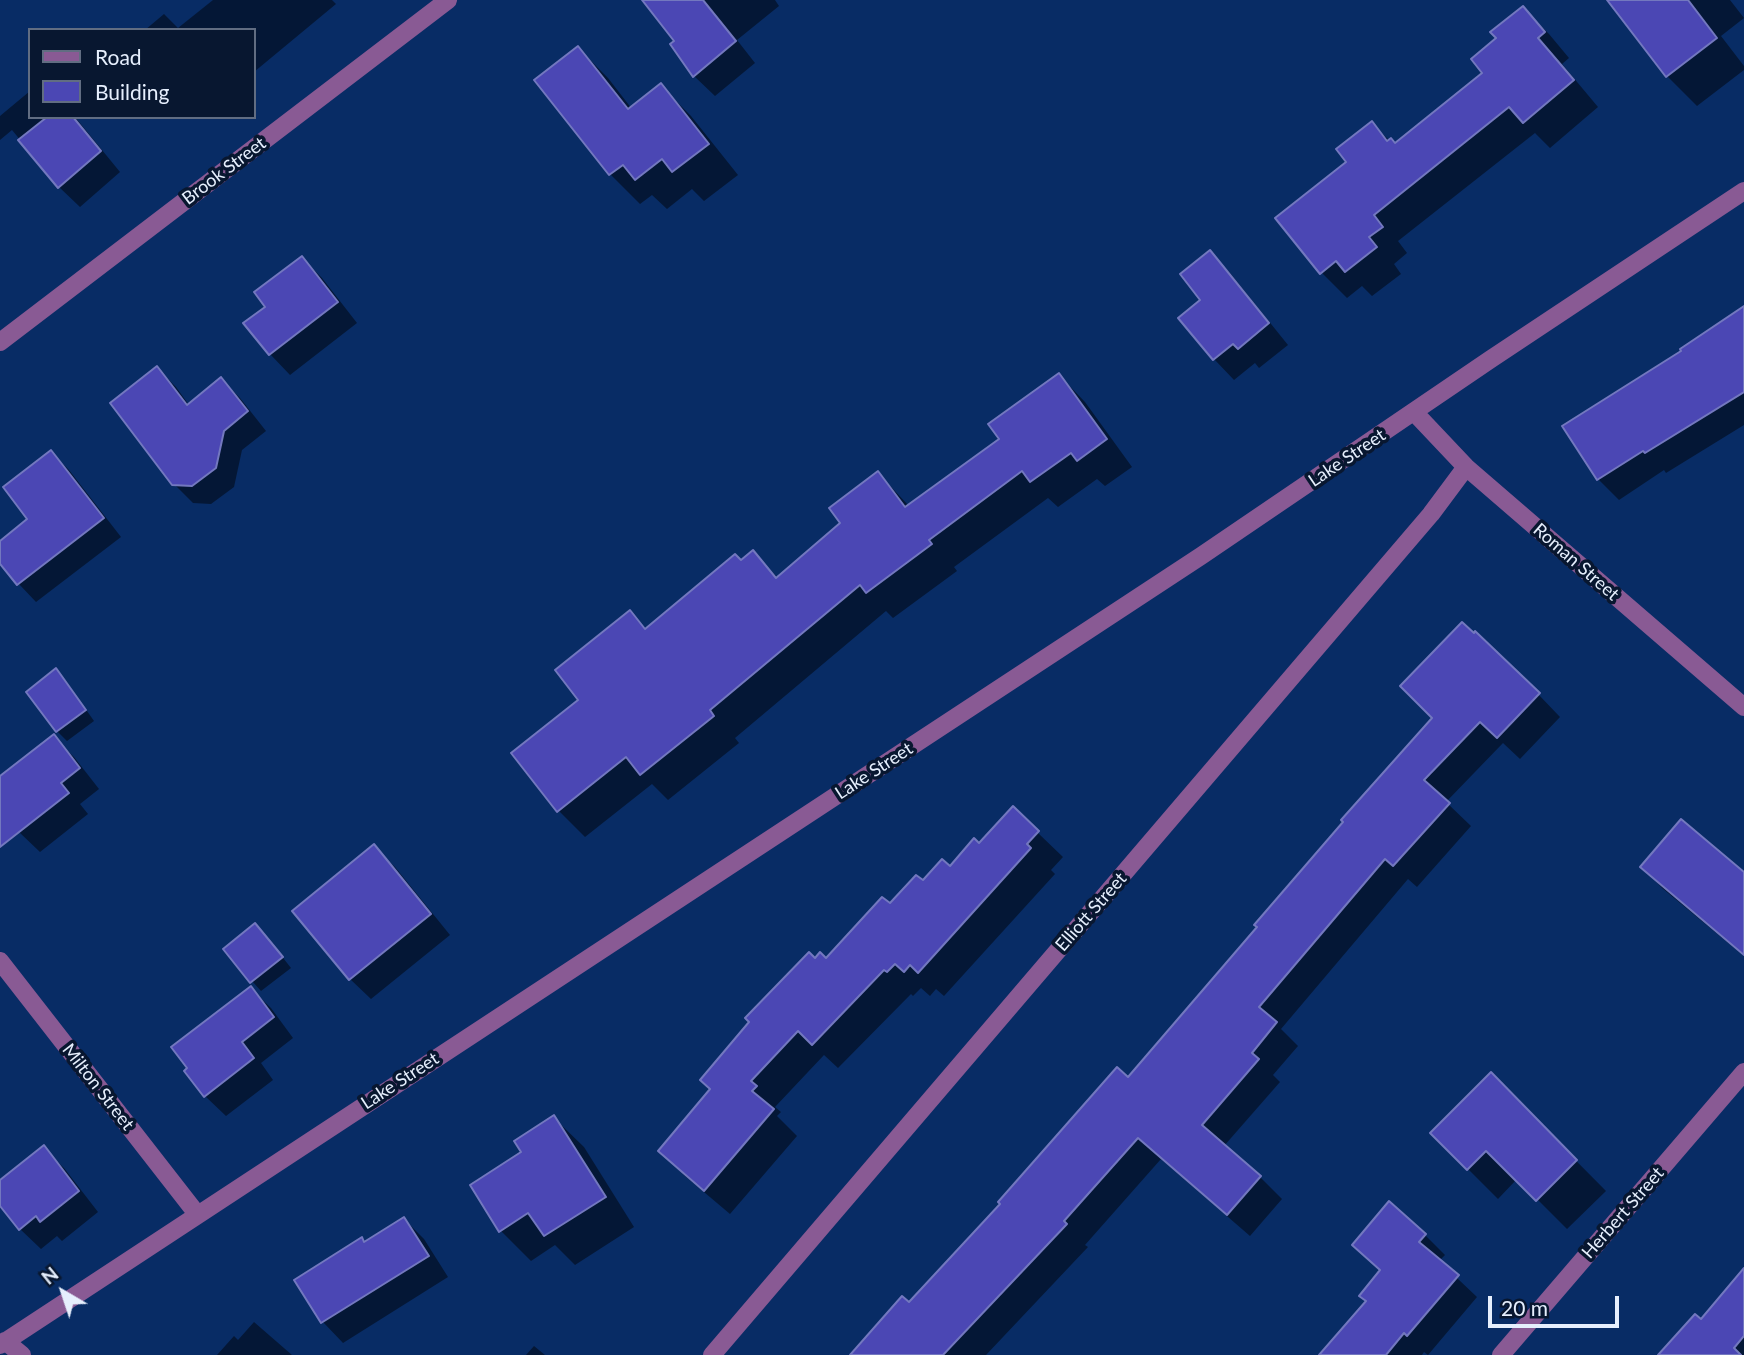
<!DOCTYPE html>
<html>
<head>
<meta charset="utf-8">
<style>
	body { margin:0 }
	#map { position:relative; width:1744px; height:1355px; overflow:hidden; background:#082c65; font-family:Lato,sans-serif }
	canvas { display:block }
	.legend { position:absolute; left:28px; top:28px; width:228px; height:91px; box-sizing:border-box; background:#081730; border:2px solid #616d82; margin:0; padding:9px 12px; list-style:none; font-size:21px; color:#e6effd }
	.legend li { display:flex; align-items:center; gap:14px; height:35px }
	.legend b { width:35px; border:2px solid #616d82 }
	.north { position:absolute; left:28px; top:1257px; width:70px; height:70px; -webkit-text-stroke:5px #081730; paint-order:stroke; rotate:321deg; font-size:19px; font-weight:700; line-height:28px; text-align:center; color:#e6effd }
	.north::after { content:''; display:block; margin:auto; width:24px; height:32px; background:#e6effd; clip-path:polygon(50% 0,100% 100%,50% 72%,0 100%) }
	.scale { position:absolute; left:1488px; top:1296px; width:131px; height:32px; box-sizing:border-box; border:4px solid #e6effd; border-top:0; padding-left:9px; font-size:21px; line-height:24px; white-space:nowrap; color:#e6effd; -webkit-text-stroke:5px #081730; paint-order:stroke }
</style>
</head>
<body>
<div id="map">
<canvas width="1744" height="1355"></canvas>
<ul class="legend">
<li><b style="height:9px;background:#895a94"></b>Road</li>
<li><b style="height:19px;background:#4b47b4"></b>Building</li>
</ul>
<div class="north">N</div>
<div class="scale">20 m</div>
</div>
<script>
const ctx = document.querySelector('canvas').getContext('2d');
ctx.lineJoin = 'round';
function fillPath(path, color) {
  ctx.fillStyle = color;
  ctx.fill(path, 'evenodd');
}
function stroke(path, color, width, dash) {
  ctx.strokeStyle = color;
  ctx.lineWidth = width;
  ctx.lineCap = dash ? 'butt' : 'round';
  ctx.setLineDash(dash || []);
  ctx.stroke(path);
}
function label(font, color, halo, rows, align = 'center') {
  ctx.font = font + ' Lato,sans-serif';
  ctx.lineWidth = 7;
  ctx.setLineDash([]);
  ctx.textBaseline = 'middle';
  ctx.strokeStyle = halo;
  ctx.fillStyle = color;
  for (const [text, x, y, turn = 0] of rows) {
    ctx.save();
    ctx.translate(x, y);
    ctx.rotate((+turn || 0) * Math.PI / 180);
    ctx.textAlign = isNaN(turn) ? turn : align;
    if (halo) ctx.strokeText(text, 0, 0);
    ctx.fillText(text, 0, 0);
    ctx.restore();
  }
}
fillPath(new Path2D(`
	M 213,0 L 332,0 L 336,4 L 254,72 L 254,30 L 145,30 L 164,14 L 178,28 Z
	M 652,0 L 775,0 L 779,6 L 737,40 L 755,63 L 715,96 L 694,76 L 677,41 Z
	M 1612,0 L 1730,0 L 1744,18 L 1721,36 L 1744,66 L 1744,70 L 1697,106 L 1667,76 Z
	M 1523,8 L 1549,34 L 1569,58 L 1562,64 L 1598,107 L 1550,148 L 1535,133 L 1398,241 L 1407,253 L 1394,264 L 1401,274 L 1372,296 L 1362,286 L 1347,298 L 1321,272 L 1349,162 L 1371,123 L 1390,141 L 1396,145 L 1484,73 L 1498,38 Z
	M 578,48 L 608,78 L 632,109 L 661,86 L 691,116 L 738,175 L 704,201 L 692,189 L 667,209 L 652,195 L 640,204 L 610,174 Z
	M 30,91 L 30,117 L 75,117 L 120,172 L 80,207 L 59,187 L 12,130 L 0,140 L 0,116 Z
	M 1210,252 L 1230,273 L 1288,345 L 1259,368 L 1255,363 L 1234,380 L 1214,359 L 1181,318 L 1203,300 Z
	M 302,258 L 322,278 L 357,323 L 290,375 L 270,354 L 267,307 Z
	M 1744,309 L 1744,425 L 1666,473 L 1664,470 L 1619,500 L 1598,479 L 1683,352 Z
	M 157,368 L 176,387 L 189,405 L 221,379 L 240,398 L 266,431 L 242,450 L 234,487 L 211,504 L 193,503 L 174,484 Z
	M 1059,375 L 1085,402 L 1132,467 L 1105,486 L 1097,479 L 1058,507 L 1048,498 L 954,567 L 957,571 L 893,618 L 886,611 L 735,738 L 739,743 L 668,800 L 652,784 L 585,837 L 559,811 L 514,754 L 581,701 L 630,613 L 647,630 L 753,552 L 778,578 L 843,523 L 878,473 L 909,506 L 1001,439 Z
	M 51,452 L 69,470 L 121,537 L 36,602 L 18,583 L 0,561 L 0,543 L 30,519 Z
	M 56,671 L 66,681 L 94,721 L 67,741 L 57,731 Z
	M 1538,694 L 1560,717 L 1520,759 L 1503,743 L 1446,802 L 1471,826 L 1417,887 L 1408,879 L 1281,1029 L 1298,1046 L 1273,1075 L 1280,1082 L 1224,1146 L 1260,1177 L 1282,1199 L 1250,1236 L 1161,1159 L 1085,1245 L 1088,1247 L 986,1355 L 857,1355 L 909,1305 L 1128,1079 L 1259,927 L 1434,718 Z
	M 53,737 L 74,757 L 99,789 L 80,804 L 88,814 L 40,852 L 19,832 L 0,808 L 0,779 Z
	M 1013,809 L 1063,857 L 1051,870 L 1055,874 L 944,996 L 936,989 L 930,996 L 921,988 L 913,996 L 911,994 L 838,1068 L 824,1055 L 775,1107 L 781,1112 L 777,1116 L 797,1136 L 730,1214 L 685,1176 L 660,1151 L 815,960 L 826,960 L 890,906 L 923,883 L 950,868 L 980,845 Z
	M 374,847 L 395,867 L 450,935 L 371,999 L 350,979 Z
	M 1642,867 L 1744,875 L 1744,956 L 1662,888 Z
	M 265,935 L 291,968 L 261,991 L 252,981 Z
	M 250,988 L 271,1008 L 293,1038 L 261,1063 L 273,1080 L 226,1116 L 205,1096 L 186,1072 Z
	M 1491,1075 L 1606,1191 L 1567,1229 L 1517,1179 L 1498,1199 L 1432,1133 Z
	M 553,1117 L 584,1147 L 634,1227 L 575,1265 L 555,1245 L 531,1261 L 501,1231 L 524,1152 Z
	M 43,1148 L 64,1168 L 98,1212 L 62,1241 L 57,1236 L 41,1249 L 20,1229 L 0,1203 L 0,1182 Z
	M 1389,1204 L 1425,1235 L 1445,1255 L 1439,1261 L 1477,1297 L 1428,1355 L 1424,1352 L 1422,1355 L 1321,1355 L 1368,1302 L 1381,1271 L 1354,1245 Z
	M 404,1219 L 424,1239 L 448,1277 L 343,1343 L 323,1322 L 296,1280 L 361,1239 L 365,1243 Z
	M 1744,1270 L 1744,1355 L 1660,1355 L 1701,1322 Z
	M 254,1322 L 292,1355 L 217,1355 L 234,1336 L 238,1340 Z
	M 534,1346 L 545,1355 L 526,1355 Z`), '#0007');
const building = new Path2D(`
	M 642,0 L 703,0 L 736,41 L 693,77 L 670,44 L 674,41 Z
	M 1607,0 L 1688,0 L 1717,38 L 1666,77 Z
	M 1523,6 L 1545,32 L 1538,38 L 1574,80 L 1523,123 L 1509,107 L 1374,215 L 1383,227 L 1369,237 L 1377,247 L 1345,272 L 1336,261 L 1320,274 L 1275,218 L 1346,162 L 1336,149 L 1372,121 L 1387,141 L 1391,138 L 1395,143 L 1482,73 L 1471,59 L 1496,38 L 1490,32 Z
	M 578,46 L 628,109 L 661,83 L 709,144 L 672,172 L 662,159 L 635,180 L 623,165 L 609,175 L 534,80 Z
	M 47,117 L 73,117 L 101,151 L 58,188 L 18,140 Z
	M 1210,250 L 1269,323 L 1238,349 L 1233,344 L 1213,360 L 1178,318 L 1200,300 L 1180,274 Z
	M 302,256 L 338,302 L 269,355 L 243,323 L 265,307 L 254,292 Z
	M 1744,306 L 1744,392 L 1645,453 L 1643,451 L 1597,480 L 1562,426 L 1681,351 L 1680,349 Z
	M 157,366 L 187,405 L 221,377 L 248,411 L 224,431 L 216,468 L 192,486 L 172,485 L 110,403 Z
	M 1059,373 L 1107,439 L 1077,461 L 1071,453 L 1030,482 L 1022,471 L 929,540 L 932,544 L 866,593 L 860,585 L 710,710 L 714,716 L 640,775 L 626,757 L 557,812 L 511,753 L 578,700 L 555,670 L 630,610 L 645,629 L 735,554 L 741,560 L 753,550 L 776,578 L 840,523 L 829,508 L 878,471 L 905,507 L 999,439 L 988,424 Z
	M 51,450 L 104,518 L 17,585 L 0,564 L 0,541 L 27,519 L 3,487 Z
	M 1462,622 L 1474,633 L 1475,631 L 1540,693 L 1497,738 L 1480,722 L 1424,780 L 1450,803 L 1393,866 L 1385,859 L 1259,1007 L 1277,1022 L 1252,1053 L 1259,1059 L 1202,1125 L 1261,1176 L 1227,1215 L 1138,1138 L 1064,1221 L 1067,1224 L 943,1355 L 850,1355 L 902,1296 L 909,1302 L 1000,1204 L 998,1202 L 1117,1067 L 1128,1077 L 1257,927 L 1254,925 L 1343,822 L 1341,820 L 1432,718 L 1400,686 Z
	M 56,668 L 86,710 L 56,732 L 26,692 Z
	M 54,734 L 80,768 L 61,783 L 69,793 L 0,847 L 0,776 Z
	M 1013,806 L 1039,831 L 1027,844 L 1031,848 L 918,973 L 910,965 L 904,972 L 895,964 L 887,972 L 884,970 L 812,1045 L 798,1031 L 751,1081 L 757,1086 L 752,1091 L 774,1109 L 704,1191 L 658,1151 L 710,1089 L 700,1080 L 749,1022 L 745,1018 L 809,952 L 815,958 L 820,952 L 826,958 L 882,897 L 890,903 L 916,875 L 923,880 L 942,859 L 950,866 L 974,838 L 979,843 Z
	M 1681,819 L 1744,872 L 1744,955 L 1640,867 Z
	M 374,844 L 431,914 L 349,980 L 292,911 Z
	M 255,923 L 283,957 L 250,983 L 223,949 Z
	M 251,986 L 274,1017 L 242,1042 L 254,1058 L 204,1097 L 184,1071 L 187,1068 L 171,1047 Z
	M 1491,1072 L 1577,1160 L 1536,1201 L 1486,1151 L 1467,1170 L 1430,1133 Z
	M 554,1115 L 606,1197 L 544,1236 L 528,1213 L 499,1232 L 470,1185 L 521,1152 L 514,1141 Z
	M 44,1145 L 79,1191 L 40,1222 L 36,1216 L 19,1230 L 0,1206 L 0,1180 Z
	M 1389,1201 L 1426,1234 L 1419,1242 L 1459,1275 L 1407,1336 L 1404,1333 L 1386,1355 L 1319,1355 L 1366,1301 L 1359,1296 L 1380,1270 L 1352,1245 Z
	M 404,1217 L 429,1256 L 321,1323 L 294,1280 L 362,1237 L 364,1242 Z
	M 1744,1268 L 1744,1336 L 1734,1348 L 1741,1355 L 1658,1355 L 1695,1314 L 1701,1319 Z`);
fillPath(building, '#4b47b4');
stroke(building, '#7378bf', 2);
stroke(new Path2D(`
	M 0,342 L 448,0
	M 1414,412 L 1466,467 L 1744,707
	M 0,961 L 197,1214
	M 5,1341 L 22,1355
	M 0,1345 L 1201,556 L 1491,359 L 1744,191
	M 712,1355 L 1431,514 L 1466,467
	M 1501,1355 L 1744,1072`), '#895a94', 18);
label('18px', '#e6effd', '#081730', [
	["Brook Street",224,171,-37],
	["Lake Street",1347,458,-34],
	["Roman Street",1576,562,41],
	["Lake Street",874,771,-33],
	["Elliott Street",1091,912,-49],
	["Lake Street",400,1081,-33],
	["Milton Street",98,1087,52],
	["Herbert Street",1623,1213,-49]
]);
</script>
</body>
</html>
